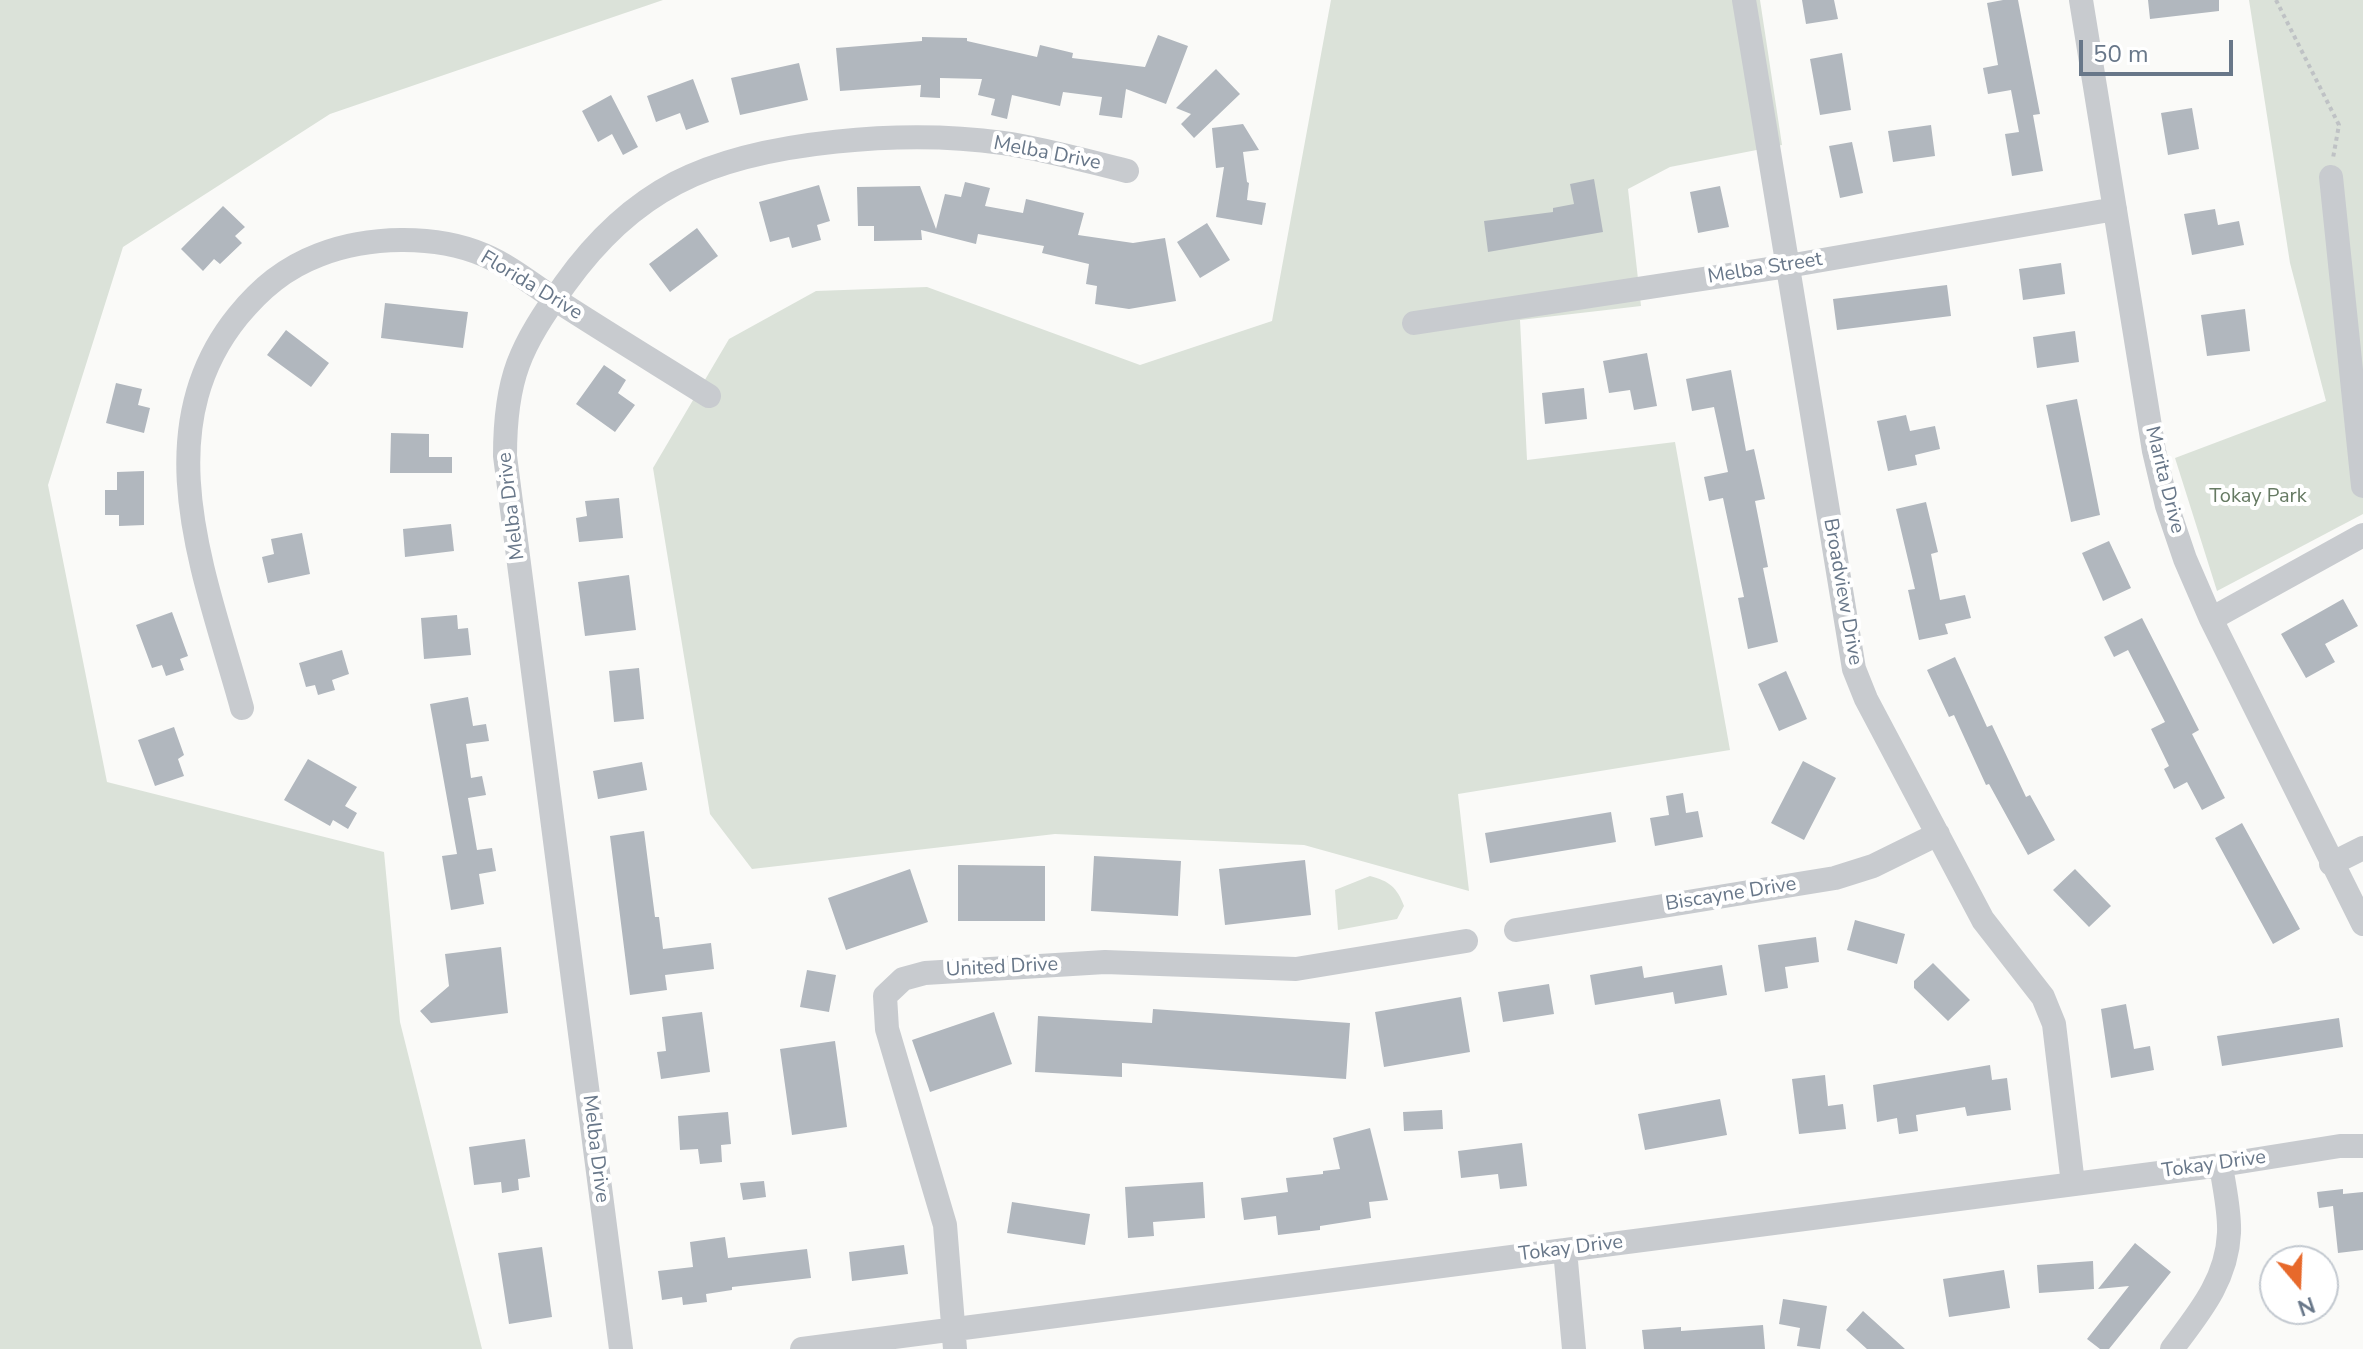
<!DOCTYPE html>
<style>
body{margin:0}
#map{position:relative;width:2363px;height:1349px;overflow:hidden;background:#fafaf8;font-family:"Nunito Sans",sans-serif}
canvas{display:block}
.north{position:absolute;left:2259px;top:1245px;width:80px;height:80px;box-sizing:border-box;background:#fff;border:2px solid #c3c9d0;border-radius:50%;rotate:161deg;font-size:22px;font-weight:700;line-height:32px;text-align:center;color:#687789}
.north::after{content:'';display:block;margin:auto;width:28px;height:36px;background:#e7692b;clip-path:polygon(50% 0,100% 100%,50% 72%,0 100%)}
.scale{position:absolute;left:2079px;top:40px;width:154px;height:36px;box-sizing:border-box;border:4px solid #687789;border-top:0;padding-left:10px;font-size:24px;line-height:28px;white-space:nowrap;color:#687789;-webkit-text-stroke:6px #fff;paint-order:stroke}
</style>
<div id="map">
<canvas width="2363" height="1349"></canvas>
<div class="north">N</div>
<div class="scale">50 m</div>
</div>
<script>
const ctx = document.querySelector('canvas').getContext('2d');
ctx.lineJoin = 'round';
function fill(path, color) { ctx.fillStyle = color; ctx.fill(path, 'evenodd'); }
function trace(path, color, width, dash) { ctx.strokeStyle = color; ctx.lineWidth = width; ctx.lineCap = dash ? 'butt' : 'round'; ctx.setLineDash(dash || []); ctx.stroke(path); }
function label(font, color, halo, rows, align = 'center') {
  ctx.font = font + ' "Nunito Sans",sans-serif'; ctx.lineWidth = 8; ctx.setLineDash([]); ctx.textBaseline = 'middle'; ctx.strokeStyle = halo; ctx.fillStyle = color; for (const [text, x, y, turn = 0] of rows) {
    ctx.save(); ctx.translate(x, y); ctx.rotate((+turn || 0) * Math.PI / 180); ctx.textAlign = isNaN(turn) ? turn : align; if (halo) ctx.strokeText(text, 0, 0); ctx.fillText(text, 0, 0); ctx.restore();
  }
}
fill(new Path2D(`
 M0 0H663L330 114 123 247 48 485 107 782 384 852 400 1022 482 1349H0Z
 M1331 0H1760L1782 145 1670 167 1628 189 1641 306 1520 320 1527 460 1675 442 1730 750 1458 794 1469 891 1304 845 1055 834 752 869 710 814 653 468 729 339 816 291 927 287 1140 365 1272 321Z
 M2249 0H2363V514L2217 591 2175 458 2326 401 2290 263Z
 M1370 876C1389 881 1397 887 1404 906L1397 919 1338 930 1335 890Z`), '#dbe2d9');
fill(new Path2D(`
 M1802 0H1834L1838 19 1806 24Z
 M2003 0H2018L2040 114 2033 115 2043 171 2012 176 2005 134 2019 132 2011 90 1988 94 1983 68 1998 65 1987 3Z
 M2148 0H2219V11L2150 19Z
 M1158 35 1188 46 1166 104 1126 89 1122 118 1099 115 1102 97 1063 92 1060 106 1012 95 1007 119 991 115 995 99 978 95 982 79 940 78V98L920 97 921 85 840 91 836 48 922 41V37L967 38V41L1037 57 1040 45 1073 53 1072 58 1145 67Z
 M1842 53 1851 110 1820 115 1810 59Z
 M799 63 808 100 740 115 731 78Z
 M1216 69 1240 94 1194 138 1181 124 1191 114 1176 108Z
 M693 79 709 122 686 130 680 113 656 122 647 96Z
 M611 95 638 147 623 155 612 134 598 142 582 111Z
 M2192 108 2199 149 2168 155 2161 113Z
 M1243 124 1259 150 1243 152 1247 182 1249 183 1247 200 1266 203 1262 225 1216 217 1224 167 1216 168 1212 128Z
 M1931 125 1935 156 1893 162 1888 131Z
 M1852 142 1863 193 1840 198 1829 146Z
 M1594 179 1603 232 1488 252 1484 221 1553 212V208L1574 204 1570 184Z
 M965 182 990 188 985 206 1023 213 1026 199 1084 213 1078 235 1133 243 1165 238 1176 301 1129 309 1095 304 1097 286 1086 284 1089 264 1042 253 1044 246 978 234 976 244 921 230 922 240 874 241V226H858L857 187 920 186 936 229 945 194 961 197Z
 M819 185 830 221 817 225 821 240 792 248 789 237 770 242 759 202Z
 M1720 186 1729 227 1698 233 1690 192Z
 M223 206 245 227 235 236 242 243 220 264 214 259 203 271 181 249Z
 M2215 209 2218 225 2239 221 2244 245 2192 255 2184 214Z
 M1207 223 1230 260 1200 278 1177 242Z
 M697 228 718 256 670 292 649 264Z
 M2061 263 2065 294 2023 300 2019 269Z
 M1947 285 1951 316 1837 330 1833 299Z
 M385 303 468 312 463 348 381 338Z
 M2245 309 2250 351 2207 356 2201 315Z
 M286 330 329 363 311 387 267 355Z
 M2075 331 2079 362 2037 368 2033 337Z
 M1647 353 1657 406 1634 410 1630 390 1609 393 1603 361Z
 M604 365 626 380 618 393 635 405 615 432 576 404Z
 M1731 370 1746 451 1754 449 1765 499 1755 501 1768 567 1763 568 1778 642 1748 649 1738 598 1744 597 1723 498 1709 501 1704 477 1728 472 1714 407 1692 411 1686 379Z
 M116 383 142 389 138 405 150 408 144 433 106 423Z
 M1584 388 1587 419 1545 424 1542 393Z
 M2077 399 2100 515 2071 522 2046 405Z
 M1906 415 1910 431 1935 426 1940 449 1915 455 1917 465 1888 471 1877 421Z
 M391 433 429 434V457H452V473H390Z
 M144 471V525L119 526V515H105V490H117V472Z
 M619 498 623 538 579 542 576 518 587 516 585 501Z
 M1926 502 1938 552 1931 554 1940 600 1965 595 1971 618 1945 624 1948 634 1919 640 1908 590 1915 589 1896 509Z
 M451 524 454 551 405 557 403 529Z
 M302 533 310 574 268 583 262 557 274 554 271 539Z
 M2109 541 2131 588 2103 601 2082 553Z
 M629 575 636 630 585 636 578 582Z
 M2343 599 2358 626 2325 644 2335 662 2306 678 2281 634Z
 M172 612 188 656 180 659 184 670 166 676 162 665 152 668 136 625Z
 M457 615 458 629 468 628 471 655 424 659 421 618Z
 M2142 618 2199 730 2192 734 2225 798 2202 810 2187 782 2174 789 2164 769 2169 766 2151 729 2165 722 2128 650 2114 657 2104 637Z
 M342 650 349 674 332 680 335 690 318 695 315 685 306 687 299 663Z
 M1955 657 1987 727 1992 725 2026 797 2030 795 2055 840 2028 855 1989 784 1986 785 1954 715 1949 717 1927 670Z
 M639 668 644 719 614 722 609 671Z
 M1786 671 1807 719 1779 731 1758 684Z
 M468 697 473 726 486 724 489 741 466 744 471 778 482 776 486 795 468 798 477 850 492 848 496 871 479 874 484 904 451 910 442 856 457 854 430 704Z
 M174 727 184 755 178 759 184 776 155 786 138 740Z
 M308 759 357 787 345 806 357 813 348 829 333 820 330 826 284 800Z
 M1803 761 1836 778 1804 840 1771 823Z
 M642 762 647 790 598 799 593 771Z
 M1683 793 1686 813 1698 811 1703 837 1655 846 1650 818 1669 815 1666 796Z
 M1611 812 1616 842 1490 863 1485 833Z
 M2242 823 2300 929 2273 944 2215 838Z
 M644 831 655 917H659L663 949 711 943 714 969 665 975 667 990 630 995 610 836Z
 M1094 856 1181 861 1178 916 1091 911Z
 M1305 860 1311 915 1225 925 1219 869Z
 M958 865 1045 866V921H958Z
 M910 869 928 922 846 950 828 898Z
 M2075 869 2111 906 2089 927 2053 890Z
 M1855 920 1905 934 1897 964 1847 950Z
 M1816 937 1819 962 1785 967 1788 988 1765 992 1758 945Z
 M501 947 508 1013 431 1023 420 1011 449 986 445 954Z
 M1933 963 1970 1000 1948 1021 1914 988V981Z
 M1722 965 1727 995 1675 1004 1673 992 1595 1005 1590 975 1642 966 1644 978Z
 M807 970 836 975 829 1012 800 1007Z
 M1549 984 1554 1014 1503 1022 1498 992Z
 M1461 997 1470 1052 1384 1067 1375 1012Z
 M2126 1004 2134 1049 2150 1046 2154 1070 2111 1078 2101 1009Z
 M1153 1009 1350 1023 1346 1079 1122 1063V1077L1035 1072 1038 1016 1152 1023Z
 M702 1012 710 1072 661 1079 657 1052 666 1051 662 1017Z
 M994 1012 1012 1064 930 1092 912 1040Z
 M2339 1018 2343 1047 2222 1066 2217 1036Z
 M835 1041 847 1127 792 1135 780 1049Z
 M1990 1065 1992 1080 2007 1078 2011 1110 1967 1116 1965 1107 1916 1115 1918 1131 1899 1134 1897 1118 1877 1122 1873 1085Z
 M1825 1075 1828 1106 1843 1104 1846 1129 1799 1134 1792 1079Z
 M1720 1099 1727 1135 1645 1150 1638 1114Z
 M1442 1110 1443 1129 1404 1131 1403 1112Z
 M728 1112 731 1144 721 1145 722 1162 700 1164 698 1149 680 1150 678 1116Z
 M1370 1128 1388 1200 1369 1202 1371 1218 1320 1226V1230L1278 1235 1276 1216 1244 1220 1241 1198 1288 1192 1286 1178 1323 1174V1171L1340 1169 1333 1138Z
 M525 1139 530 1177 518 1179 519 1190 502 1193 501 1182 474 1185 469 1147Z
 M1522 1143 1527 1186 1500 1189 1498 1174 1461 1178 1458 1151Z
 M764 1181 766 1197 743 1200 740 1183Z
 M1203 1182 1205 1218 1153 1222 1154 1236 1128 1238 1125 1187Z
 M2343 1189V1194L2363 1192V1250L2338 1253 2333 1206 2319 1208 2317 1192Z
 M1012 1202 1090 1214 1085 1245 1007 1233Z
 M725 1237 728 1258 807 1249 811 1278 732 1287V1290L706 1294 707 1302 683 1305 682 1297 662 1300 658 1271 693 1267 690 1242Z
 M2135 1243 2171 1272 2109 1349H2100L2087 1339 2129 1286 2098 1289Z
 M904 1245 908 1274 852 1281 849 1252Z
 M542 1247 552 1317 509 1324 498 1253Z
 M2093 1261 2094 1289 2039 1293 2037 1265Z
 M2004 1270 2010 1308 1949 1317 1943 1279Z
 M1783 1299 1827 1306 1820 1349 1797 1346 1800 1328 1779 1324Z
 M1863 1311 1905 1349H1867L1846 1330Z
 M1763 1325 1765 1349H1644L1642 1330 1681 1327V1331Z`), '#b1b7be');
trace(new Path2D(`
 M2276 0 2339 125 2333 158`), '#bfc2c5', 4, [4, 4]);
trace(new Path2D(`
 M1744 0 1854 669 1866 699 1983 920 2043 997 2054 1024 2073 1184
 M2081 0 2154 451 2167 506 2185 559 2211 619 2363 924
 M2331 177 2363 486
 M1414 323 1788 266 2115 209
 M2211 619 2363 535
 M242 708C207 580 143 433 238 316 261 288 285 268 319 255 367 236 435 234 484 255 510 266 533 285 556 300 607 333 658 364 709 396
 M2331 864 2363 848
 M1516 930 1835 878 1873 866 1938 834
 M1565 1250 1574 1349
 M621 1349 505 456C505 377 520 347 565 284 595 242 630 207 676 183 761 139 909 130 1003 143 1045 149 1086 161 1127 171
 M802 1349 2221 1165 2340 1146H2363
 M955 1349 945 1225 887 1029 885 996 903 979 925 973 1105 962 1296 969 1466 941
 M2172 1349C2199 1313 2227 1280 2229 1233 2230 1211 2224 1187 2221 1165`), '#c8cbcf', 24);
label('20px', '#687789', '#fff', [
 ["Melba Drive",1047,154,11],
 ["Melba Street",1765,269,-9],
 ["Florida Drive",531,286,31],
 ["Marita Drive",2164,480,76],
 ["Melba Drive",512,506,-97],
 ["Broadview Drive",1842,592,80],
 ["Biscayne Drive",1731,895,-9],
 ["United Drive",1002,968,-3],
 ["Melba Drive",595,1149,83],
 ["Tokay Drive",2214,1165,-8],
 ["Tokay Drive",1571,1249,-7]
]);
label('20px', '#667a63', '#fff', [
 ["Tokay Park",2258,497]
]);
</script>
